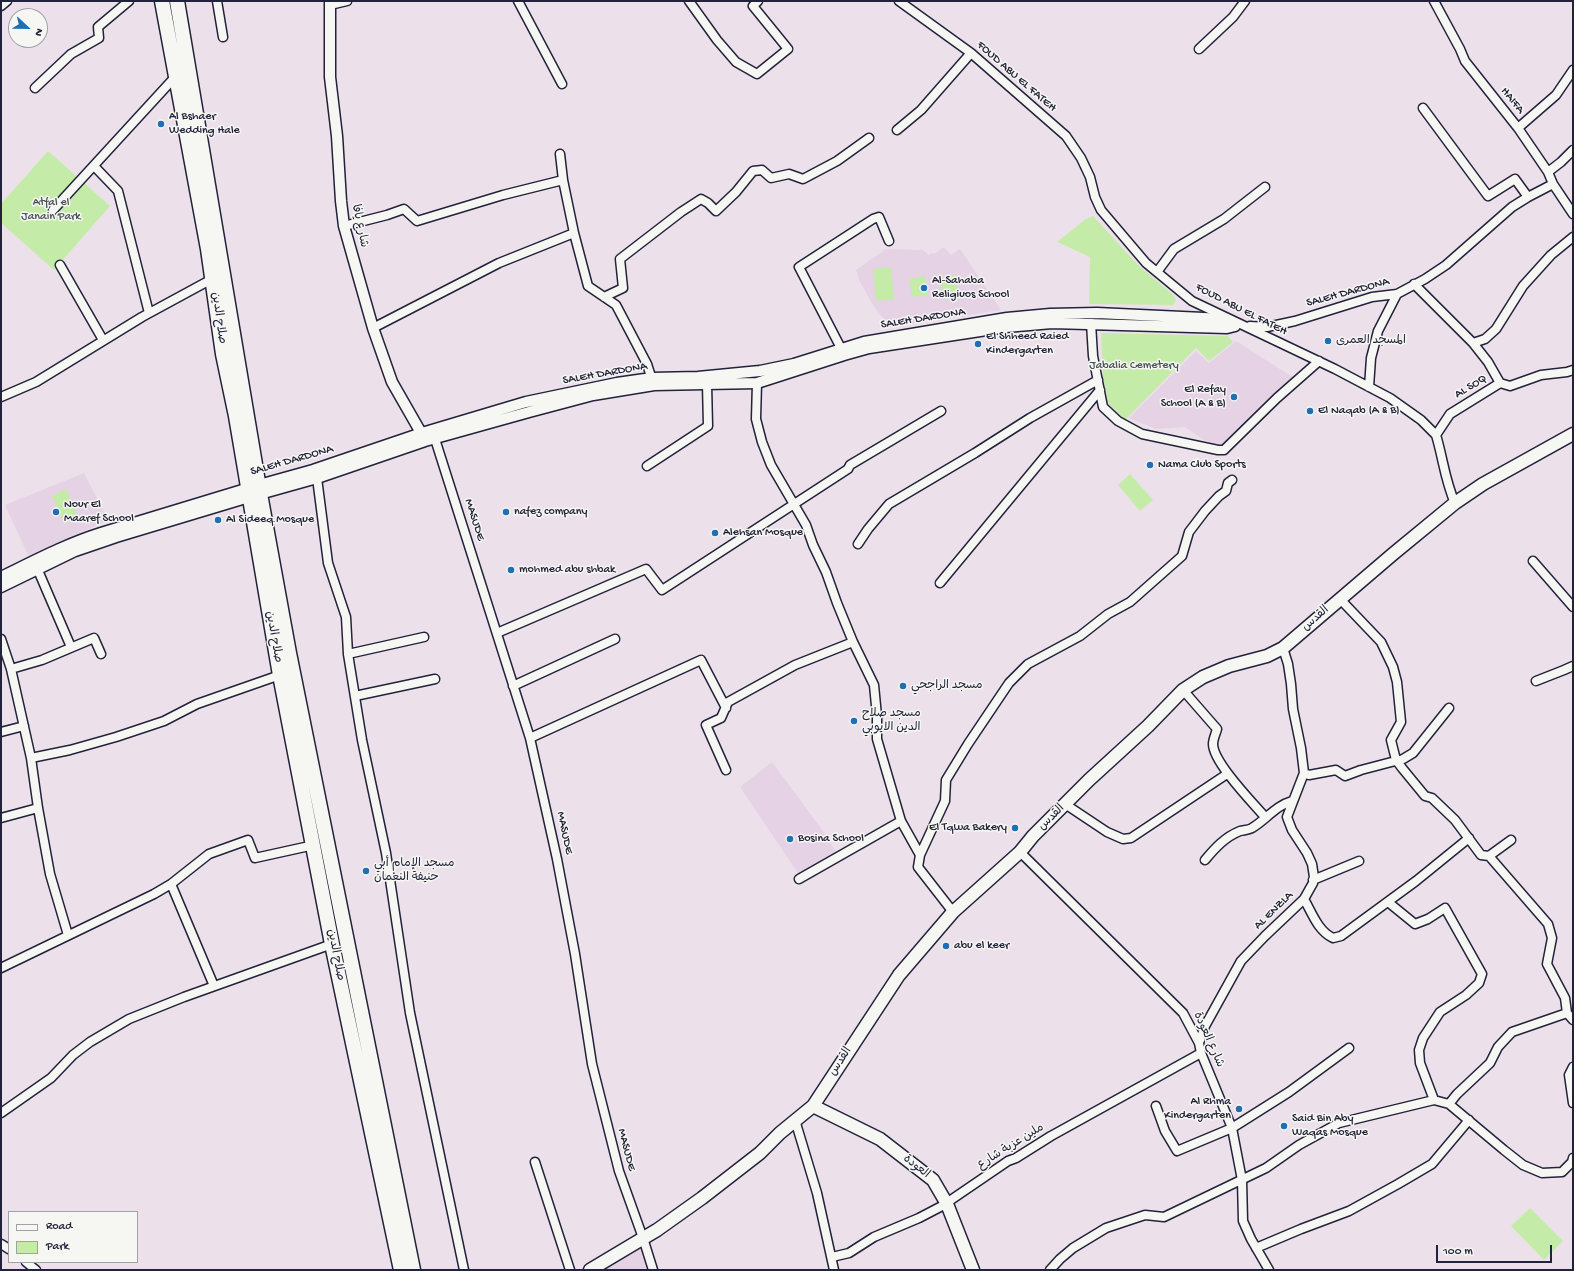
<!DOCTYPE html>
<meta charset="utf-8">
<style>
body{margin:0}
#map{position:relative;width:1574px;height:1271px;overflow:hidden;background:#ece1ea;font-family:"Gochi Hand",sans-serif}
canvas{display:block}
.frame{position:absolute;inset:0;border:2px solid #22223b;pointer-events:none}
.legend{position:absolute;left:8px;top:1211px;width:130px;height:52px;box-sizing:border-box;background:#f6f6f2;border:1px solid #a1a1a9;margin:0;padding:5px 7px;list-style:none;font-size:12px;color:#22223b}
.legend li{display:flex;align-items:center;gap:8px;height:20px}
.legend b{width:20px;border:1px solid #a1a1a9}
.north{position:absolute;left:8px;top:8px;width:40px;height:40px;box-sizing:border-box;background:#f6f6f2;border:1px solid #a1a1a9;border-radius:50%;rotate:112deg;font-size:11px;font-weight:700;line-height:16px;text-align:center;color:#22223b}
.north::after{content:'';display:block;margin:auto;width:14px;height:18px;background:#1f6fb2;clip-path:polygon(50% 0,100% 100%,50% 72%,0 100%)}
.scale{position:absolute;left:1436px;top:1245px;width:116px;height:18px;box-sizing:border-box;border:2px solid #22223b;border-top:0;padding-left:5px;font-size:12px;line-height:14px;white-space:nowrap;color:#22223b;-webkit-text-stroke:3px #f6f6f2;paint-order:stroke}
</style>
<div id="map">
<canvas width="1574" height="1271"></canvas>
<div class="frame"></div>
<ul class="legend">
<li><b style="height:5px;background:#f6f6f2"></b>Road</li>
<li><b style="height:11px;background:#c4eca8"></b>Park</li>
</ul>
<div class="north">N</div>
<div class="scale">100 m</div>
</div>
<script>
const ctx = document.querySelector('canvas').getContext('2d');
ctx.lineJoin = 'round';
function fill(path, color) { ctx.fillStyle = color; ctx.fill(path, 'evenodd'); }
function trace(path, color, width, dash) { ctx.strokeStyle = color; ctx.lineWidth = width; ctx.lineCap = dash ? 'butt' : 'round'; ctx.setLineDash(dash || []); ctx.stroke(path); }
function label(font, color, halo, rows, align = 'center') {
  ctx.font = font + ' "Gochi Hand","Playpen Sans Arabic",sans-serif'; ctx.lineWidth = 3; ctx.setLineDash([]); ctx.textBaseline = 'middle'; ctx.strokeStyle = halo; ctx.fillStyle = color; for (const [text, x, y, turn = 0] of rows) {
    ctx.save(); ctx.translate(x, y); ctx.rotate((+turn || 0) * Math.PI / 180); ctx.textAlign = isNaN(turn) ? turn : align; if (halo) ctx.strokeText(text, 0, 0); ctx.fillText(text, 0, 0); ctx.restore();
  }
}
fill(new Path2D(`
 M944 247 951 255 960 249 1001 310 890 327 873 305 859 280 856 270 886 249 923 250 929 255 931 253 934 254Z
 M1236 341 1294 378 1224 447 1204 440 1185 427 1156 429 1129 418 1196 351 1209 363Z
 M84 473 108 520 29 557 5 505Z
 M772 762 823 831 838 855 800 876 740 787Z
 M640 1242 651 1270H594Z`), '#e5d2e5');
fill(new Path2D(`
 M48 151 110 206 54 270 1 223V204Z
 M1093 216 1139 266 1172 294 1176 300 1173 305 1089 304 1090 257 1057 242 1086 219Z
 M891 267 894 299 876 301 873 269Z
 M955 275 958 297 943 299 940 278Z
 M925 276 928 295 912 297 909 279Z
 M1101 333 1228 336 1233 342 1209 361 1196 348 1125 420 1108 403 1103 377Z
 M1130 474 1153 500 1140 511 1118 485Z
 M66 489 78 517 65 523 52 496Z
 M1530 1208 1563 1241 1544 1260 1511 1226Z`), '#c4eca8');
const minor = new Path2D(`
 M217 1 223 37
 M518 1 562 84
 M689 1 717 40 736 62 757 74 788 49 753 6 758 1
 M899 1 971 53 1066 136 1081 158 1090 177 1095 197 1101 210 1146 263 1192 301 1335 369 1390 398 1421 420 1436 435 1450 414 1500 383 1510 386 1541 375 1567 372 1573 370
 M1434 1 1460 49 1465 61 1518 128 1548 172 1553 184 1573 214
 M330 5 347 1
 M1 6 7 1
 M1199 49 1233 17 1245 1
 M35 88 71 54 99 38 98 27 129 1
 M1423 108 1488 196 1515 179 1528 197
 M1518 128 1556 95 1573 70
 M897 130 921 110 971 53
 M560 154 563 180
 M94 166 118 191 149 313
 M1548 172 1561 162 1573 150
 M53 210 176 76
 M344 226 387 215 404 209 417 221 503 195 563 180 574 233 588 286 616 305 647 364 653 383
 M60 265 103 340
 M1157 272 1174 249 1224 219 1265 187
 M1414 284 1473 343
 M604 297 623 288 620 259 681 212 701 199 708 203 716 211 736 192 753 171 762 170 771 178 789 174 803 179 837 161 869 138
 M1091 323 1093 356 1103 407 1118 421 1142 434 1218 450H1224L1226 448 1277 398 1319 361
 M1250 326 1267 327 1295 321 1372 297 1397 294 1425 279 1446 265 1512 207 1528 197 1553 184
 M373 328 499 263 574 233
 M844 354 799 267 873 219 879 217 889 241
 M757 383 756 419 762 442 771 465 806 525 813 545 826 572 837 603 853 642 874 685 877 716V739L901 821 920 855 918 867 953 912
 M1500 383 1488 362 1473 343 1485 339 1496 329 1523 286 1551 255 1573 237
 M1369 387 1371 358 1378 331 1397 294
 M1 397 36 382 142 317 212 279
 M1436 435C1443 458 1445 481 1455 503
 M435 439 530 738 557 859 575 954 592 1064 619 1171 643 1238 653 1270
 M647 466 708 426 707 384
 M317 478 328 563 346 617 348 654 362 740 386 853 410 1013 464 1270
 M858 544 868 529 889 504 975 453 1030 418 1098 380
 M1533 561 1573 607
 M37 568 71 647
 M940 583 1100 390
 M1340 599 1381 642 1393 667 1397 682 1401 722 1391 740 1396 760 1402 768 1425 796 1432 798 1455 820 1481 855 1489 856 1511 840
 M497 633 646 569 662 590 848 469 850 465 941 411
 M1 639 11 669 31 758 38 808 50 874 68 935
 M348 654 424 637
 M11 669 42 660 94 638 101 654
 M1536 681 1564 670 1573 666
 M513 686 615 639
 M1183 690 1217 729C1216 733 1213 739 1213 744 1213 762 1252 802 1265 817
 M355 696 435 679
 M1 732 24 726
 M530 738 701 660 726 708
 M31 758 70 750 116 737 164 721 197 704 280 675
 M726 770 706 725 721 718 728 702 795 665 853 642
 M1304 773 1309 775 1336 770 1345 776 1361 770 1403 759 1413 753 1449 708
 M1065 804 1107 832 1123 839 1131 838 1227 774
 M1 818 38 808
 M1020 852 1183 1013 1199 1043 1201 1053 1232 1128 1242 1180 1243 1221 1251 1239 1269 1270
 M920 855 945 801 946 780 968 744 1009 683 1028 664 1080 636 1108 614 1130 602 1182 556 1189 532 1205 511 1219 496 1226 491 1228 483 1232 480
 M1489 856 1548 924 1552 938 1547 964 1565 998 1567 1013 1573 1020
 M1205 860C1215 848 1225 837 1240 831 1244 830 1249 830 1252 828 1267 819 1275 806 1292 801
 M799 879 901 821
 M1313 880 1359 861
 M171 884 214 986
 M1304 899C1312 913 1318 931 1333 938L1341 936 1416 881 1469 838
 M1388 902 1415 924 1428 919 1445 908 1482 974 1479 983 1466 995 1440 1012 1423 1038 1419 1050 1420 1063 1434 1100
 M1 968 154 894 171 884 209 854 248 840 255 858 314 845
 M1199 1043 1205 1026 1241 961 1265 936 1304 899 1313 883 1314 877 1312 864 1307 853 1292 830 1287 817 1304 773 1301 748 1293 709 1291 684 1288 664 1283 648
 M1573 1067 1569 1075 1573 1103
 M1449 1104 1457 1094 1490 1063 1498 1047 1512 1032 1567 1013
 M1156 1106 1165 1131 1177 1151 1232 1128 1289 1092 1349 1048
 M1 1113 51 1078 73 1055 90 1042 129 1019 184 997 332 944
 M795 1120 817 1193 834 1270
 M535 1162 570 1270
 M1 1244 9 1249
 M1256 1248 1301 1229 1349 1211 1398 1184 1432 1164 1469 1120
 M832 1257 849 1253 874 1237 919 1218 942 1206 1008 1161 1016 1158 1051 1136 1201 1053
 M26 1262 36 1270
 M1050 1270 1060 1259 1073 1248 1106 1228 1145 1215 1164 1217 1266 1168 1299 1145 1339 1123 1434 1100 1449 1104 1504 1150 1523 1165 1542 1173 1562 1172 1572 1162 1573 1158`);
const tertiary = new Path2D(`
 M330 1V77L337 136 341 201 344 226 373 328 392 382 424 438
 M1 577C34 561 66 544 101 533L259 485 313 470 422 433 526 402 617 383 652 378 698 377 760 371 794 364 864 342 1007 318 1050 314 1097 313 1225 319 1235 326
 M1 587 75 551 116 537 249 497 317 478 425 441 529 412 593 395 654 385 757 383 844 355 869 348 1006 327 1052 323 1227 328 1235 326`);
const secondary = new Path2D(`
 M813 1106 880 1139 933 1180 947 1204 973 1270
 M590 1270 657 1230 702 1198 760 1153 780 1133 813 1106 899 975 953 912 1020 852 1033 836 1089 780 1148 726 1183 690 1203 677 1229 666 1267 656 1283 648 1393 554 1455 503 1483 484 1573 434`);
const trunk = new Path2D(`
 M162 1 208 249 223 354 236 416 280 675 332 944 401 1270
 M177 1 260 494 289 653 413 1270`);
trace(minor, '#22223b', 11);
trace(tertiary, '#22223b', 13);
trace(secondary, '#22223b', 15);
trace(trunk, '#22223b', 17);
trace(minor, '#f6f6f2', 8);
trace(tertiary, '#f6f6f2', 10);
trace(secondary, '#f6f6f2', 12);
trace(trunk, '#f6f6f2', 14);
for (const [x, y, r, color] of [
 [161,124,4,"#1f6fb2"],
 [924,288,4,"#1f6fb2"],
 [1328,341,4,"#1f6fb2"],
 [978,344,4,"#1f6fb2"],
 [1234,397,4,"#1f6fb2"],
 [1310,411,4,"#1f6fb2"],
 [1150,465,4,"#1f6fb2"],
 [56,512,4,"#1f6fb2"],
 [506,512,4,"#1f6fb2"],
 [218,520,4,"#1f6fb2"],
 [715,533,4,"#1f6fb2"],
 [511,570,4,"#1f6fb2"],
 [903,686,4,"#1f6fb2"],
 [854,721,4,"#1f6fb2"],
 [1015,828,4,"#1f6fb2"],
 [790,839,4,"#1f6fb2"],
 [366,871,4,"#1f6fb2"],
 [946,946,4,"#1f6fb2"],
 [1239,1109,4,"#1f6fb2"],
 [1284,1126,4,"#1f6fb2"]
]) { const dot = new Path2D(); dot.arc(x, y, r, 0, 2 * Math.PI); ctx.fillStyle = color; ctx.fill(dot); trace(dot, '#f6f6f2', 1.5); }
label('12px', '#22223b', '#f6f6f2', [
 ["FOUD ABU EL FATEH",1016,77,41],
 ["HAIFA",1512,101,51],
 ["شارع يافا",359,226,78],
 ["SALEH DARDONA",1348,293,-15],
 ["FOUD ABU EL FATEH",1241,310,27],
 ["صلاح الدين",218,318,82],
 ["SALEH DARDONA",923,319,-9],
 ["SALEH DARDONA",605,374,-10],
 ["AL SOQ",1471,387,-31],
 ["SALEH DARDONA",292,461,-16],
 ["MASUDE",474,520,72],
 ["القدس",1316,619,-41],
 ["صلاح الدين",273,637,80],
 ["القدس",1052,818,-45],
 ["MASUDE",564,833,78],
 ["AL ENZLA",1274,911,-44],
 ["صلاح الدين",335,955,79],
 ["شارع العودة",1208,1040,66],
 ["القدس",841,1062,-57],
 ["ملين عزبة شارع",1011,1147,-32],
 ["MASUDE",626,1150,75],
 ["العودة",916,1167,38]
]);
label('12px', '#22223b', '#f6f6f2', [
 ["Al Bshaer",169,117],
 ["Wedding Hale",169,131],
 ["Al-Sahaba",932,281],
 ["Religiuos School",932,295],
 ["El Shheed Raied",986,337],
 ["Kindergarten",986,351],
 ["المسجد العمرى",1336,341],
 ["El Refay",1226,390,"right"],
 ["School (A & B)",1226,404,"right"],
 ["El Naqab (A & B)",1318,411],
 ["Nama Club Sports",1158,465],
 ["Nour El",64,505],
 ["Maaref School",64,519],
 ["nafez company",514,512],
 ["Al Sideeq Mosque",226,520],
 ["Alehsan Mosque",723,533],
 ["mohmed abu shbak",519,570],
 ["مسجد الراجحي",911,686],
 ["مسجد صلاح",862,714],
 ["الدين الايوبي",862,728],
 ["El Tqwa Bakery",1007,828,"right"],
 ["Bosina School",798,839],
 ["مسجد الإمام أبي",374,864],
 ["حنيفة النعمان",374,878],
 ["abu el keer",954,946],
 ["Al Rhma",1231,1102,"right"],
 ["Kindergarten",1231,1116,"right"],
 ["Said Bin Aby",1292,1119],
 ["Waqas Mosque",1292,1133]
], 'left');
label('12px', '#4a5456', '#f6f6f2', [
 ["Atfal el",51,203],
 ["Janain Park",51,217],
 ["Jabalia Cemetery",1134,366]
]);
</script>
